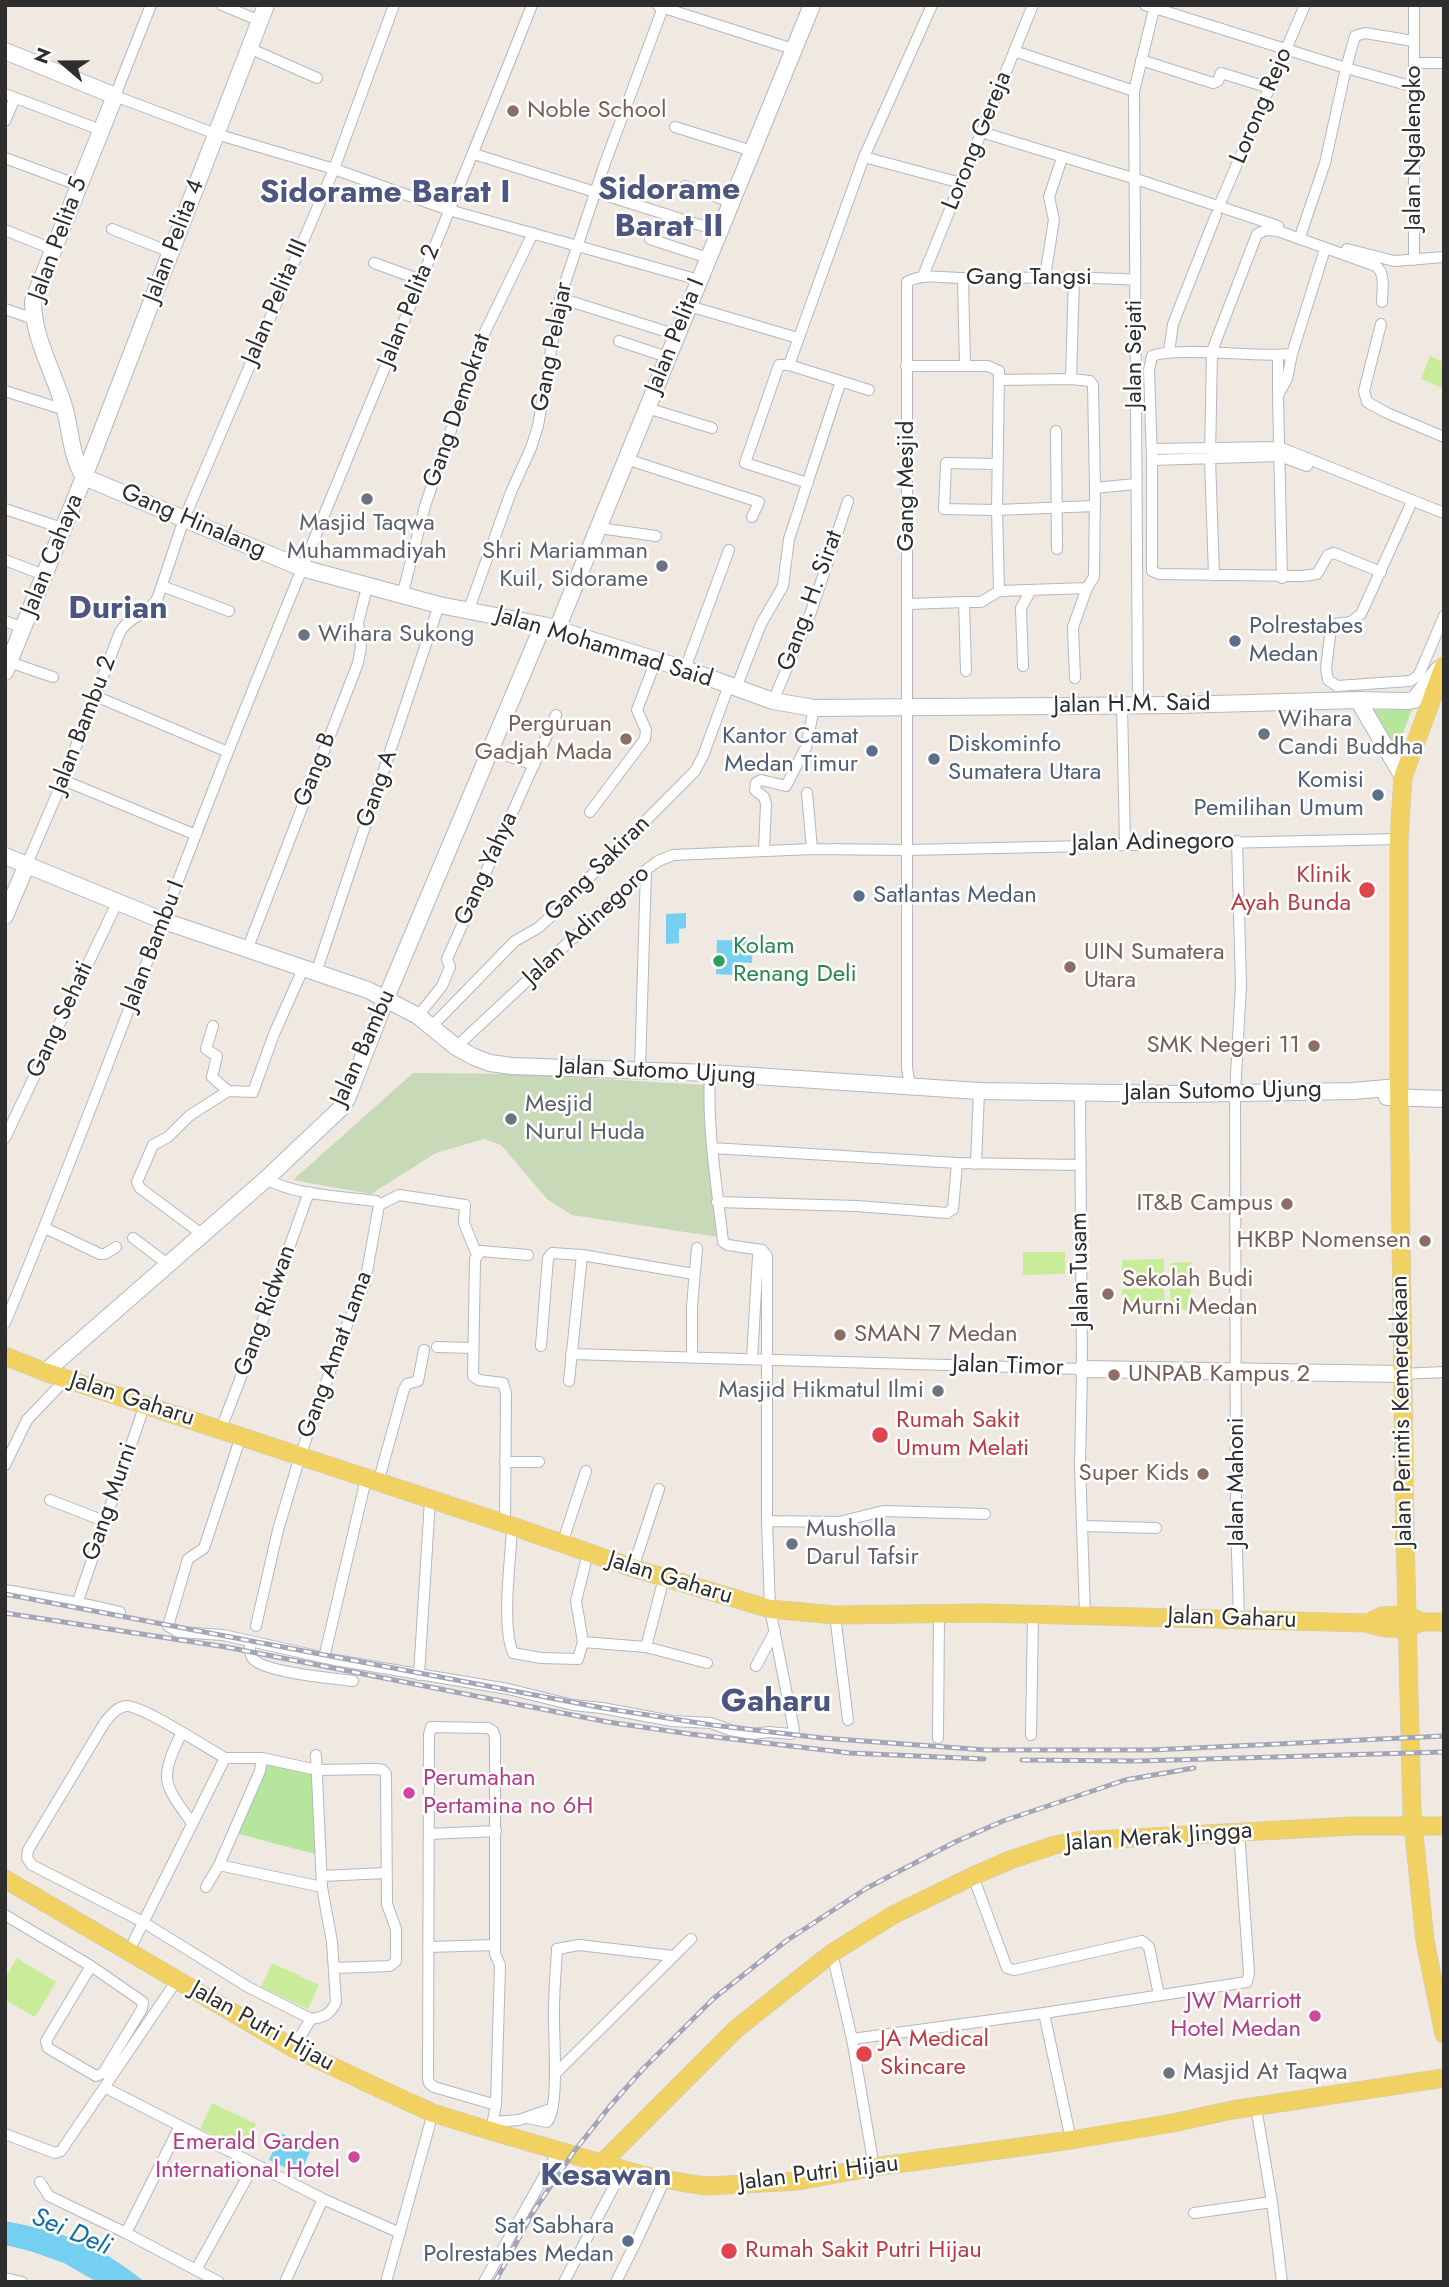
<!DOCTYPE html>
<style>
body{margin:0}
#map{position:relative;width:1449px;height:2287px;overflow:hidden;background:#efe9e1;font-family:Jost,sans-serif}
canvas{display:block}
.frame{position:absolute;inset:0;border:7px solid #2e2e2e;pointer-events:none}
.north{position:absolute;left:28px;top:28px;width:70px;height:70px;-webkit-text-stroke:5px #fff;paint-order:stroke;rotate:290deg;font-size:19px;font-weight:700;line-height:28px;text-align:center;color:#2e2e2e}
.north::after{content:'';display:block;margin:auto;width:24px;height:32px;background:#2e2e2e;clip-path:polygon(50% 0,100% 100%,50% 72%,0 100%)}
</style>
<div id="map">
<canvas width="1449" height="2287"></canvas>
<div class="frame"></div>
<div class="north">N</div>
</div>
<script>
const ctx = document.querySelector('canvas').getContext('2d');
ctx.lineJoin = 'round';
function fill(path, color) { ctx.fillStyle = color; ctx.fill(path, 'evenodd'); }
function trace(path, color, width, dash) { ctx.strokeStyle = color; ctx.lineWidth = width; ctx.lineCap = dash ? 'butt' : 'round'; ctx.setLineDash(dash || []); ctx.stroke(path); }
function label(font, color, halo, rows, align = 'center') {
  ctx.font = font + ' Jost,sans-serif'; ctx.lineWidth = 5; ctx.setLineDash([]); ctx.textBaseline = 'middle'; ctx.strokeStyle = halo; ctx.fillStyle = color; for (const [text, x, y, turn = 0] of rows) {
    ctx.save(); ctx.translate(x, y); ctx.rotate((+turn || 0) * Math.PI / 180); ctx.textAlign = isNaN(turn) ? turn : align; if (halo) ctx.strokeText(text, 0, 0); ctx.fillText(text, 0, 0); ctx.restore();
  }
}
fill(new Path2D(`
 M1412 709 1397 749 1373 710Z
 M268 1764 313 1773 315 1854 235 1833Z`), '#b6e59e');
fill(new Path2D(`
 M413 1073 515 1074 706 1085 718 1237 572 1215 548 1200 501 1145 484 1139 436 1153 371 1194 293 1180Z`), '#c8d9b8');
fill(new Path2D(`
 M1430 356 1444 362V389L1421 379Z
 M1023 1252H1065V1274L1023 1275Z
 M1164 1259V1281H1122V1260Z
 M1191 1262V1310H1170V1263Z
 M1164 1288 1165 1309 1122 1310V1289Z
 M17 1958 56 1982 35 2017 5 2000V1978Z
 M272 1963 319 1985 308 2009 261 1987Z
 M212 2103 256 2124 244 2149 200 2129Z`), '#c9ec9a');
fill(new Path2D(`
 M686 913V928L679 929V943L666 944V914Z
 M717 940 753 941 752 963 734 962V975L716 974Z
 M281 2133 312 2147 300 2174 269 2160Z
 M5 2221C66 2233 96 2243 145 2282H97L64 2263 30 2251 5 2245Z`), '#75cff0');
const street = new Path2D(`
 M151 5 115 96 216 134 334 169 449 210 699 280
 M222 5 260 21
 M1145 5 1346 68 1414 87
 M1414 5V260
 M658 6 796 50
 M249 48 317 78
 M1014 51 1134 91
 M1141 60 1213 83 1218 81 1221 73 1270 88
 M1414 63H1444
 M5 94 101 130
 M5 121 15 98
 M675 127 752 151
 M981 132 1136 179 1278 226
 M474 154 719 231
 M864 157 961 183
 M5 158 78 185
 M685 186 731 202
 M1219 206 1305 5
 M112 229 170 252
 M5 230 52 249
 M1301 234 1325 163 1346 68 1355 36 1365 33 1413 41
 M650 239 708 258
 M1347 249 1394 261 1444 257
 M374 263 421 280
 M923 276 1033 5
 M1045 276 1054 220 1049 197 1062 158
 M963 278 965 366
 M560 298 677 335
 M689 306 798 338
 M5 309 34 319
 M1381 324 1364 391 1367 402 1387 413 1444 437
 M619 341 667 357
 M1169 352 1173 324 1216 215
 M1292 354C1257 357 1221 351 1185 352 1174 352 1162 352 1152 356L1149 370 1152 460V571L1159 574 1303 576 1317 574 1328 555 1334 553 1381 572
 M789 365 864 157 932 5
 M906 366H988L999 371 997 510 999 591 1087 588 1094 577 1095 488 1093 385 1090 381 1071 379 999 380
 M1071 379 1074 276
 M5 391 65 410
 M1278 392V355
 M647 408 712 428
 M1056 431 1057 549
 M1152 449 1279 447 1444 513
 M626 459 759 502 752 517
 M1152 460 1280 456 1307 466
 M998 464 946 463 944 509 997 510 1095 506
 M808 483 745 463 779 365H789L869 390
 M1095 488 1135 484
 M1410 506 1361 614 1351 622 1334 624 1331 628 1326 668 1328 680 1337 686 1410 681 1418 676 1421 670 1444 616
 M5 509 62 528
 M599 528 656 536
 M5 560 44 575
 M1214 575 1210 459 1212 351 1257 234 1266 230 1278 231 1376 266C1386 274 1382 290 1382 302
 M1282 578 1278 395 1287 379 1292 354 1325 249
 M162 586 229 611
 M402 596 425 506 484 334 533 233
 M964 602H981L999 591
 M908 604 964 602 966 671
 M469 609 511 492 531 448 538 426 560 298 605 163 664 5
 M5 621 23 628
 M9 662 53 677
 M1023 666 1021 608 1031 590
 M685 669 729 550
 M1075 678 1073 627 1087 588
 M736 688 761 624 783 586 789 539 841 381
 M95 696 228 752
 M773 701 811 612 848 501
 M1122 705 1125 844
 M1138 705 1134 91 1155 5
 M491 750 534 765
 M63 780 196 835
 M807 793 812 849
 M590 812 645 739 646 730 637 710 656 660
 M1237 841 1241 985 1235 1093 1236 1519 1239 1618
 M764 851 766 804 764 797 755 790 756 783 761 780 786 786 806 747 814 708
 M27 864 63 780 120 632C129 616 150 614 158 597L184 519 334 169 394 5
 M247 950 358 663 361 647 358 623 367 587
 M316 973 439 605
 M418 1016 442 986 450 967 447 959 556 715
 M213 1026 206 1049 217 1056 212 1077 228 1091
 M431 1027 515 941 538 928 548 919 695 771 703 756 729 685
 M456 1047 646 870 658 861 673 855 812 849 908 850 1399 839
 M640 1070 646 870
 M910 1085 907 1068V282C924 272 946 279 966 278 1023 278 1078 276 1135 280
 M1080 1093 1082 1369 1080 1465 1085 1615
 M5 1138 117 903
 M712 1148 957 1163 1080 1165
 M976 1164 979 1091
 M266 1179C297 1196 341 1196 376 1201L379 1205
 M717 1202 857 1206 947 1213 953 1209 957 1163
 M379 1205 399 1195 465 1205 464 1223 477 1255
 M45 1228 100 1254H105L116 1247
 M203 1235 140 1188 137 1182 153 1145 168 1137 189 1116 228 1091 253 1092 274 1034 303 969
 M133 1238 169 1265
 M5 1323C84 1134 153 942 228 752 327 502 434 255 532 5
 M541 1346 548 1258 552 1253 582 1255 694 1274
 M437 1347 473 1348
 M571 1354 1082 1369
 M692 1356V1306L697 1248
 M752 1359 758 1256
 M1402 1374 1444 1372
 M569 1381 582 1255
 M221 1429 266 1312 309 1192
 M241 1436 204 1548 188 1559 168 1626 178 1632 223 1635 335 1660 508 1689 573 1705 602 1708 672 1721 711 1723 730 1730 753 1734 769 1732 791 1734 794 1730 770 1609 767 1521V1256L762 1250 728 1245 723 1242C717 1186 707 1130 710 1073
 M505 1462H539
 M5 1465 27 1420 66 1379
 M378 1483 404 1389 407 1384 418 1381 424 1350
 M50 1500 104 1521
 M767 1521 839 1522 883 1511 985 1514
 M505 1524 506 1393 503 1383 479 1380 473 1376 475 1259 481 1251 528 1255
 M512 1526C511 1559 501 1624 513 1653L541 1658 578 1659 583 1642 576 1601 588 1553
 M1082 1526 1156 1528
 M562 1544 586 1471
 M633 1568 659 1489
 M5 1590C44 1597 82 1602 120 1612
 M78 1601 145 1404
 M835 1615 848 1720
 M256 1626 278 1530 300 1456 344 1332 365 1283 379 1205
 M583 1642 646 1647 707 1663
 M250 1643C250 1648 249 1654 253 1659 267 1673 332 1678 353 1681
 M646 1647 664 1578
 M324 1658 366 1479
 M756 1666 775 1631
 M419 1675 430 1500
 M181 1734C159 1780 163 1783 192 1823
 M1031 1735 1033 1615
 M938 1738 939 1613
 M225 1758C207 1748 142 1705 126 1706 117 1707 111 1715 105 1722L28 1850 27 1858 32 1865 143 1922 248 1987 311 2019
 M262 1758 317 1770 377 1769 383 1770 386 1774 387 1904 396 1929V1961L390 1966 334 1968
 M429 1834 496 1831
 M219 1865 322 1887
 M322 1876 386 1873
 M973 1876 1007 1968 1014 1970 1142 1941 1149 1947 1159 1995
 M206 1887 219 1865 260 1771 262 1758H225
 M5 1915 91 1966 143 2002 142 2009 103 2073 96 2076 48 2048 46 2041 91 1966
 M428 1947 495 1945
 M129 1951 225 1758
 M832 1953 852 2039 874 2167
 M1044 2013 1071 2140
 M852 2039 1044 2013 1247 1982 1249 1973 1239 1831
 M293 2048 311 2019C324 2017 330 2015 336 2002L332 1942 322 1887 316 1755
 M556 2073 691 1939
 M106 2088 323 2199 400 2233
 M1256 2107 1272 2202 1282 2282
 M528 2118 547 2122C560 2109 553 2030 554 2009 554 1989 556 1969 557 1949L579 1945 673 1956
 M494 2122 519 2120 551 2109
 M491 2131 496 2105 500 1965 495 1954V1737L493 1731 488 1728 431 1727 429 1735 428 2078 429 2083 434 2087 496 2105
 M5 2134 55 2153 61 2151 177 1980
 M40 2182 49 2196 126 2233 219 2282
 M1194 2213 1272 2202
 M126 2233 180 2126
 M196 2270 254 2165
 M5 2278 22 2282
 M285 2282 323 2199
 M386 2282 433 2113
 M484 2282 559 2150
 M564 2282 623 2169
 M616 2282 637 2240 665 2179`);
const secondary = new Path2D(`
 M5 51 115 96 33 301C33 339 55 374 65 410 71 433 71 456 84 477
 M84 477 302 568 439 605 543 625 685 669 773 701 814 708 1177 705 1358 700 1407 701 1414 700 1439 669
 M557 629 812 5
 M5 672 84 477 266 5
 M1358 700 1403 777
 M5 856 164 921 368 990 418 1016 456 1047 474 1057 490 1063 512 1066 710 1073 979 1091 1182 1094 1353 1091 1399 1087
 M5 916 27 864
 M1387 1097 1444 1099
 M1082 1369 1402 1374
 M45 1372 266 1179 340 1109 347 1099 386 998 543 625`);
const primary = new Path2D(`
 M1444 666 1403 777 1399 839V1087L1405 1536 1412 1814 1425 1941 1444 2034
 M5 1356 45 1372 512 1526 633 1568 770 1609 835 1615 983 1613 1367 1623C1386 1630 1403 1631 1422 1622
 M1367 1623 1382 1616 1401 1615H1407L1422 1622H1444
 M5 1879 293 2048 402 2099 433 2113 491 2131 642 2175 692 2184 707 2186 798 2181 874 2167 1071 2140 1173 2123 1232 2110 1444 2078
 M603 2162 736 2029 832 1953 893 1915 973 1876 1010 1860 1055 1845 1077 1841 1353 1826H1444`);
trace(street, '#b4b7c1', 12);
trace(secondary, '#b4b7c1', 18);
trace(primary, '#c9c9c9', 19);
trace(street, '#fff', 10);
trace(secondary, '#fff', 16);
trace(primary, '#f2d163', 18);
const rail = new Path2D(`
 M5 1594 603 1708 712 1725 822 1738 986 1750H1152L1444 1736
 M5 1613 226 1647 608 1722 690 1734 850 1753 984 1759
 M1022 1760 1137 1761 1444 1752
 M495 2282 533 2212 573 2153 610 2106 643 2069 713 1999 786 1941 867 1888 955 1842 1003 1821 1125 1780 1194 1768`);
trace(rail, '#a3a6b8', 5);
trace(rail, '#fff', 2.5, [8]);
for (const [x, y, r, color] of [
 [513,111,7,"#8d6e63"],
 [367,499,7,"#6b7280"],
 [662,566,7,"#6b7280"],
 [304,635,7,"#6b7280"],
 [1235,641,7,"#5c6f8a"],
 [1264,734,7,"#6b7280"],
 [626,739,7,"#8d6e63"],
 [872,751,7,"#5c6f8a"],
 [934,759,7,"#5c6f8a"],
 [1378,795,7,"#5c6f8a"],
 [1367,890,9,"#e0444e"],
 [859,896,7,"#5c6f8a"],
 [719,961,7,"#2e9e5b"],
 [1070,967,7,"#8d6e63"],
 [1314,1046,7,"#8d6e63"],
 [511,1119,7,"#6b7280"],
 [1287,1204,7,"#8d6e63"],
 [1425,1241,7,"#8d6e63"],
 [1108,1294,7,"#8d6e63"],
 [840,1335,7,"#8d6e63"],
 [1114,1375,7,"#8d6e63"],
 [938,1391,7,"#6b7280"],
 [880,1435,9,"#e0444e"],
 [1203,1474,7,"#8d6e63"],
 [792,1544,7,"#6b7280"],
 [409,1793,7,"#d1479c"],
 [1315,2016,7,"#d1479c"],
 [864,2054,9,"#e0444e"],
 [1169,2073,7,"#6b7280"],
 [354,2157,7,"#d1479c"],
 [628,2241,7,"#5c6f8a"],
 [729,2251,9,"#e0444e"]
]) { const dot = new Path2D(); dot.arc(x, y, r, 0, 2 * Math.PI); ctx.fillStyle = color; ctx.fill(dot); trace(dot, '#fff', 2.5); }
label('24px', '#2e2e2e', '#fff', [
 ["Lorong Rejo",1262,106,-67],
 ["Lorong Gereja",978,141,-68],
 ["Jalan Ngalengko",1414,148,-90],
 ["Jalan Pelita 5",59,239,-70],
 ["Jalan Pelita 4",175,241,-69],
 ["Gang Tangsi",1029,278],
 ["Jalan Pelita III",276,302,-67],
 ["Jalan Pelita 2",410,306,-68],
 ["Jalan Pelita I",676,336,-68],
 ["Gang Pelajar",553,347,-79],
 ["Jalan Sejati",1135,354,-90],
 ["Gang Demokrat",458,411,-71],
 ["Gang Mesjid",907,486,-90],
 ["Gang Hinalang",193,522,23],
 ["Jalan Cahaya",53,555,-68],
 ["Gang. H. Sirat",811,601,-70],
 ["Jalan Mohammad Said",604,648,17],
 ["Jalan H.M. Said",1132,705,-1],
 ["Jalan Bambu 2",84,725,-69],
 ["Gang B",316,770,-69],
 ["Gang A",378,789,-71],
 ["Jalan Adinegoro",1153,843,-1],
 ["Gang Yahya",487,869,-66],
 ["Gang Sakiran",598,869,-45],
 ["Jalan Adinegoro",587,926,-43],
 ["Jalan Bambu I",154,946,-69],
 ["Gang Sehati",61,1020,-65],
 ["Jalan Bambu",364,1048,-66],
 ["Jalan Sutomo Ujung",657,1072,3],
 ["Jalan Sutomo Ujung",1223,1092,-1],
 ["Jalan Tusam",1081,1270,-91],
 ["Gang Ridwan",266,1311,-70],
 ["Gang Amat Lama",336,1355,-70],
 ["Jalan Timor",1008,1367,2],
 ["Jalan Gaharu",132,1400,18],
 ["Jalan Perintis Kemerdekaan",1403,1411,-91],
 ["Jalan Mahoni",1237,1482,-90],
 ["Gang Murni",111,1502,-71],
 ["Jalan Gaharu",670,1579,17],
 ["Jalan Gaharu",1232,1619,2],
 ["Jalan Merak Jingga",1159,1838,-4],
 ["Jalan Putri Hijau",262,2027,29],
 ["Jalan Putri Hijau",819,2174,-7]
]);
label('24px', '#785e54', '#fff', [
 ["Noble School",527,111],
 ["Perguruan",612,725,"right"],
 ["Gadjah Mada",612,753,"right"],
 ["UIN Sumatera",1084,953],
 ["Utara",1084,981],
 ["SMK Negeri 11",1300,1046,"right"],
 ["IT&B Campus",1273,1204,"right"],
 ["HKBP Nomensen",1411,1241,"right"],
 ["Sekolah Budi",1122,1280],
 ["Murni Medan",1122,1308],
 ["SMAN 7 Medan",854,1335],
 ["UNPAB Kampus 2",1128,1375],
 ["Super Kids",1189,1474,"right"]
], 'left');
label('24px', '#5b616d', '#fff', [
 ["Masjid Taqwa",367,524,"center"],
 ["Muhammadiyah",367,552,"center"],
 ["Shri Mariamman",648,552,"right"],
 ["Kuil, Sidorame",648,580,"right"],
 ["Wihara Sukong",318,635],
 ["Wihara",1278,720],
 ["Candi Buddha",1278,748],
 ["Mesjid",525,1105],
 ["Nurul Huda",525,1133],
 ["Masjid Hikmatul Ilmi",924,1391,"right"],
 ["Musholla",806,1530],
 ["Darul Tafsir",806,1558],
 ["Masjid At Taqwa",1183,2073]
], 'left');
label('24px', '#4e5e75', '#fff', [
 ["Polrestabes",1249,627],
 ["Medan",1249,655],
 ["Kantor Camat",858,737,"right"],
 ["Medan Timur",858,765,"right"],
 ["Diskominfo",948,745],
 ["Sumatera Utara",948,773],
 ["Komisi",1364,781,"right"],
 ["Pemilihan Umum",1364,809,"right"],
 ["Satlantas Medan",873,896],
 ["Sat Sabhara",614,2227,"right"],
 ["Polrestabes Medan",614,2255,"right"]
], 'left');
label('24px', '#be3a42', '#fff', [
 ["Klinik",1351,876,"right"],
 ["Ayah Bunda",1351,904,"right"],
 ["Rumah Sakit",896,1421],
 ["Umum Melati",896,1449],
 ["JA Medical",880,2040],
 ["Skincare",880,2068],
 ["Rumah Sakit Putri Hijau",745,2251]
], 'left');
label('24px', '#27864d', '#fff', [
 ["Kolam",733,947],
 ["Renang Deli",733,975]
], 'left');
label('24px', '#b23c85', '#fff', [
 ["Perumahan",423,1779,"left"],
 ["Pertamina no 6H",423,1807,"left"],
 ["JW Marriott",1301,2002],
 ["Hotel Medan",1301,2030],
 ["Emerald Garden",340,2143],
 ["International Hotel",340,2171]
], 'right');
label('italic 26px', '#0d6fa3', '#fff', [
 ["Sei Deli",71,2233,23]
]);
label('bold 32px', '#4d5680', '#fff', [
 ["Sidorame",669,191],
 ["Barat II",669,228],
 ["Sidorame Barat I",385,194],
 ["Durian",118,610],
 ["Gaharu",776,1703],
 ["Kesawan",606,2177]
]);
</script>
